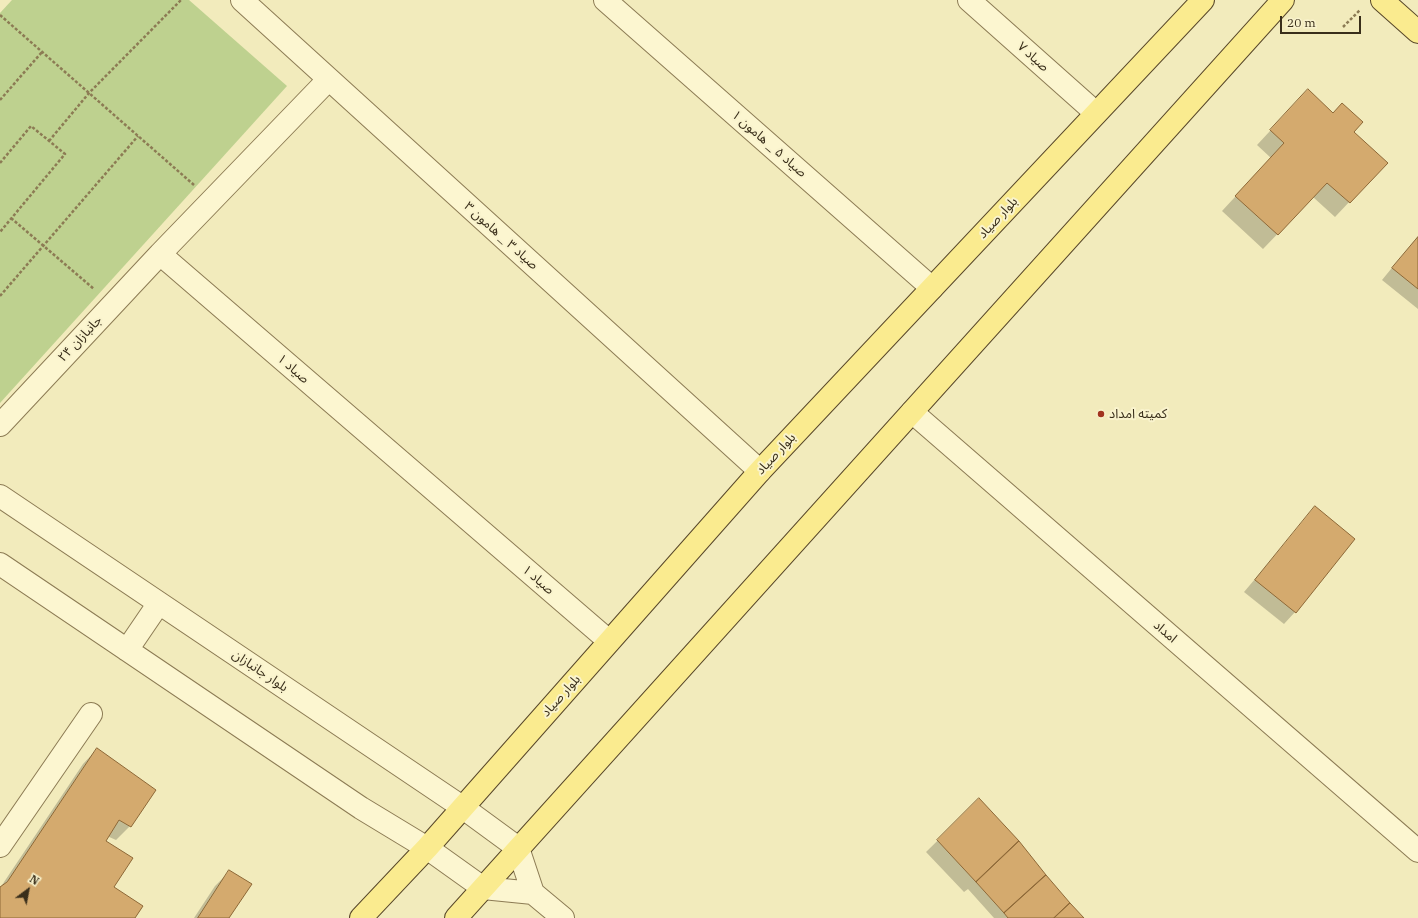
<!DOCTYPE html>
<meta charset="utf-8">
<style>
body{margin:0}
#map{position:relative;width:1418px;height:918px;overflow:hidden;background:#f2ebbc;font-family:"IBM Plex Serif",serif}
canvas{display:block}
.north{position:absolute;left:8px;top:870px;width:40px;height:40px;-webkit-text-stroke:3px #f9f3cd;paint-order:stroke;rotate:32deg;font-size:11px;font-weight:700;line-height:16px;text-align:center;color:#392e1a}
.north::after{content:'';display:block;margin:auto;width:14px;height:18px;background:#392e1a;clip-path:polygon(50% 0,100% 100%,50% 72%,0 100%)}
.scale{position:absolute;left:1280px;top:16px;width:81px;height:18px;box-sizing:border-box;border:2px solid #392e1a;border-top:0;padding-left:5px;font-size:12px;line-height:14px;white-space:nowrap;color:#392e1a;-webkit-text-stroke:3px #f9f3cd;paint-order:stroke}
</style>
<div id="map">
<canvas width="1418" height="918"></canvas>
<div class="north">N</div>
<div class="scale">20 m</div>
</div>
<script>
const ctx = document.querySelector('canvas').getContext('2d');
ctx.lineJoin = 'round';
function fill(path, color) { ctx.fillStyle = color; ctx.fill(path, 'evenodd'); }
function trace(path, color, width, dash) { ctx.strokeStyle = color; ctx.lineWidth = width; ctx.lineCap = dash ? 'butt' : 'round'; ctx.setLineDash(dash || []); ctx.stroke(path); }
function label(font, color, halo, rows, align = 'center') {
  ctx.font = font + ' "IBM Plex Serif","Noto Sans Arabic",serif'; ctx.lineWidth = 4; ctx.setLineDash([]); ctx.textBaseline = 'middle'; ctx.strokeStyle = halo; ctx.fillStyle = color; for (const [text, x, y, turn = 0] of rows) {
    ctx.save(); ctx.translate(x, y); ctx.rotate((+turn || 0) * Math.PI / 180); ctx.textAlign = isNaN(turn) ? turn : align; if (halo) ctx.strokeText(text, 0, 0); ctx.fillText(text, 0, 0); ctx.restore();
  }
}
fill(new Path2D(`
 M12 0H189L287 86 0 403V13Z`), '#bed18f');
fill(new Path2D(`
 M1308 90 1386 163 1335 217 1313 197 1263 249 1222 211 1271 158 1257 145Z
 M1418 236V309L1382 280Z
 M1315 508 1354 539 1295 612 1284 624 1244 592Z
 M97 749 130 826 116 840 107 836 104 841 113 887 134 918H0V888L83 764Z
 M979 800 1069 904 1083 918H994L968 889 964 892 926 852Z
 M229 872 228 918H194L215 886Z`), '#0003');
const building = new Path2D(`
 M1308 89 1333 113 1342 103 1363 122 1354 132 1388 163 1350 203 1327 183 1278 235 1235 196 1284 143 1270 130Z
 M1418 237V289L1392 268Z
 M1315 506 1355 539 1296 613 1255 580Z
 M97 748 156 790 131 827 119 820 106 841 133 858 114 887 143 906 135 918H0V887L7 882Z
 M979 798 1019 841 976 882 937 840Z
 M1019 841 1046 875 1004 913 976 882Z
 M229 870 252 884 229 918H198Z
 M1046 875 1070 903 1054 918H1008L1004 913Z
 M1070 903 1084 918H1054Z`);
fill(building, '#d4aa6e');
trace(building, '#8d6837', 1);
const minor = new Path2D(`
 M242 0 760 471
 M605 0 932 288
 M969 0 1096 113
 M328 80 160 254 609 641
 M912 412 1418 851
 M0 425 160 254
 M0 496 462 807 518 848 533 893 563 918
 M0 564 361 808 427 848 483 888 533 893
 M127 650 159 603
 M0 846 91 714`);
const major = new Path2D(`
 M1382 0 1418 32
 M361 918 427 848 760 471 1203 0
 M456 918 1283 0`);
trace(minor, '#8c7b54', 24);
trace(major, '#584729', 24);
trace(new Path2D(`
 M0 15 194 185
 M1343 27 1360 10
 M0 100 42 52
 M49 141 89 93 181 0
 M0 163 31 126 65 154 0 232
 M11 218 94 289
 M0 296 138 136`), '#8c7b54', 2.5, [3, 2]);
trace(minor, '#fcf6d0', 22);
trace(major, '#faeb8f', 22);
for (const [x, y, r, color] of [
 [1101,414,4,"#a1331e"]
]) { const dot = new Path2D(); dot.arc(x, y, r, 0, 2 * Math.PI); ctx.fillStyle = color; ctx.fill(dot); trace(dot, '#f9f3cd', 1.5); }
label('13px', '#392e1a', '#f9f3cd', [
 ["صیاد ۷",1033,57,42],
 ["صیاد ۵ _ هامون ۱",769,144,41],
 ["بلوار صیاد",998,218,-47],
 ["صیاد ۳ _ هامون ۳",501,236,42],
 ["جانبازان ۲۴",80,339,-47],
 ["صیاد ۱",293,369,41],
 ["بلوار صیاد",776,454,-47],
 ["صیاد ۱",538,580,41],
 ["امداد",1165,632,41],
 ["بلوار جانبازان",260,671,34],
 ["بلوار صیاد",561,696,-48]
]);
label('13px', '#392e1a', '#f9f3cd', [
 ["کمیته امداد",1109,414]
], 'left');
</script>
